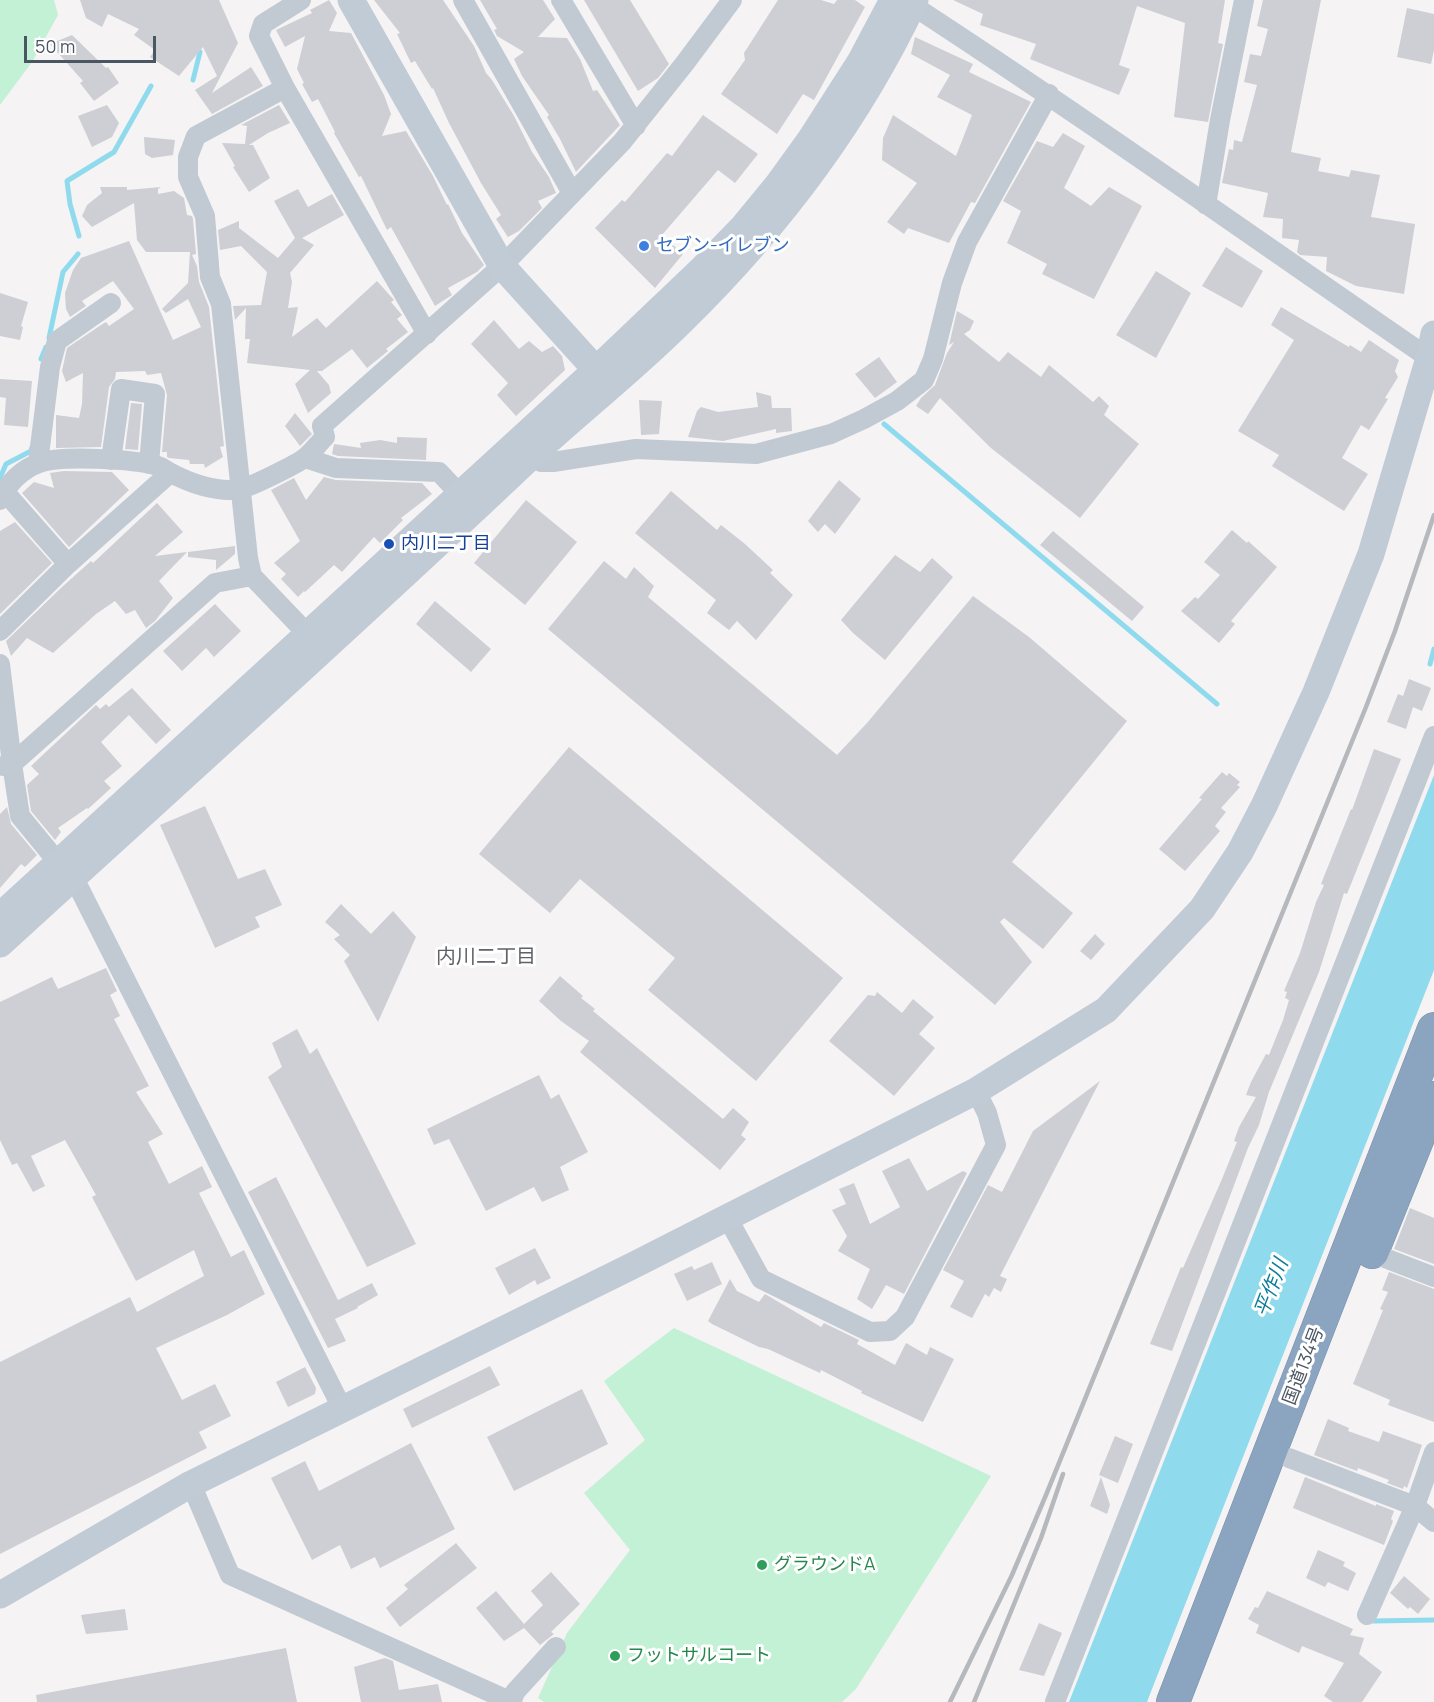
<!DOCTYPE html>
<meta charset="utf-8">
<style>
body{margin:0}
#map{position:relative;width:1434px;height:1702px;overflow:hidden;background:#f5f3f3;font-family:Manrope,sans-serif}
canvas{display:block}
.scale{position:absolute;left:24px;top:36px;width:132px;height:27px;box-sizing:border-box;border:3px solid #4a5661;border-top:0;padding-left:8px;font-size:18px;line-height:21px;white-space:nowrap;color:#4a5661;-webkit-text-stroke:4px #fff;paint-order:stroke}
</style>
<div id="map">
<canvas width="1434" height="1702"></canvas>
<div class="scale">50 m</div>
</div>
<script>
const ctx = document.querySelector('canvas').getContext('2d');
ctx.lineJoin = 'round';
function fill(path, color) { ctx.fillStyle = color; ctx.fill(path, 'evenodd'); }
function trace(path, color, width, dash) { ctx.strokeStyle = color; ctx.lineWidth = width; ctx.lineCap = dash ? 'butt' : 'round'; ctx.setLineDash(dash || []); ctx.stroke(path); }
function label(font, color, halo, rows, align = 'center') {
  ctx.font = font + ' Manrope,"Noto Sans JP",sans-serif'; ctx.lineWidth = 6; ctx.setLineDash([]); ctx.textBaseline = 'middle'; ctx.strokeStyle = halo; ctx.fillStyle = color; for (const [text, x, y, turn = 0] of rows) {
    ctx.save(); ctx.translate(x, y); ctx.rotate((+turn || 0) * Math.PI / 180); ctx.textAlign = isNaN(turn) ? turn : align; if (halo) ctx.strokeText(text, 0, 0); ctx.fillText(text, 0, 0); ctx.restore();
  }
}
fill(new Path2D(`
 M0 0H54L58 15 32 62 0 105Z
 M674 1328 991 1476 856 1689 842 1702H544L538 1698 567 1633 630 1550 584 1493 645 1440 604 1381Z`), '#c3f1d5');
fill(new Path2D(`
 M1434 775V970L1152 1689 1147 1702H1069Z`), '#90daee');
trace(new Path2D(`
 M193 80 200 52 194 47
 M79 236 70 204 67 181 114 152 151 86
 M49 338 63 272 78 254
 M41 359 46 347
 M884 424 1217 704
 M0 478 6 464 31 451 32 447
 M1430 664 1434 649
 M1373 1621 1434 1620`), '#90daee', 5);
fill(new Path2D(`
 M80 0H219L238 43 212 93 251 67 263 86 212 114 195 90 217 76 203 47 179 76 150 57 155 50 134 35 139 29 108 14 102 27 86 18Z
 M329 0 337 13 329 31 351 33 384 95 391 114 382 136 406 131 433 176 447 205 448 204 462 233 484 265 477 272 448 288 452 295 435 306 391 227 387 230 361 176 359 177 334 133 335 132 318 99 312 102 302 84 304 83 297 69 305 36 285 47 276 30 312 13 310 10Z
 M374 0H443L474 46 486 73 492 80 514 116 532 152 549 177 556 193 538 201 542 208 519 231 508 237 496 219 501 215 481 183 449 123 433 88 432 89 415 61 411 63 397 34 400 33Z
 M480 0H543L555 19 538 37 567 38 580 59 593 91 597 90 620 125 576 172 560 139 547 117 549 115 522 76 514 59 524 52 497 36 494 30 497 29Z
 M584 0H630L669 64 658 78 638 91Z
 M778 0H821L834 4 837 0H855L865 7 814 100 803 94 777 134 721 94 745 60 744 53Z
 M953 0H1225L1218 43 1223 44 1208 122 1174 117 1185 23 1137 6 1119 65 1130 69 1119 95 1030 59 1036 44 980 25 983 14Z
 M1263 0H1321L1291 152 1321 158 1318 171 1349 177 1351 170 1380 175 1371 217 1415 224 1404 294 1356 286 1326 271 1327 257 1300 255 1297 252 1299 240 1282 238 1283 219 1263 217 1268 193 1222 183 1229 149 1233 150 1234 140 1242 142 1257 85 1244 82 1250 54 1261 56 1268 29 1257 26Z
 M1407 8 1434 14V50L1431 64 1397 57Z
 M72 35 106 68 108 67 119 83 94 101 80 83 83 81 50 44Z
 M915 37 973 64 969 72 1031 102 975 203 971 202 949 243 908 228 904 234 887 222 917 183 882 160 883 138 893 115 956 156 972 115 937 97 950 75 911 54Z
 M107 105 119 123 112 137 92 147 78 116Z
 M279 105 290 123 268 133 249 145H253L270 178 249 192 233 167 235 166 222 143 245 144 247 126 241 125Z
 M703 115 758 154 735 183 718 170 662 235 683 254 655 288 595 228 622 200 625 202 667 153 672 156Z
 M1063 133 1085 146 1064 188 1091 206 1109 187 1142 206 1094 299 1042 274 1047 264 1007 243 1021 211 1003 201 1037 141 1053 147Z
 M144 137 175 140 173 155 152 158 145 154Z
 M100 187H127V190L161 187 158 189V194L174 191 184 198 187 215 192 216 193 219 196 254 192 255 197 266 199 282 209 307 224 446 220 447 223 457 205 468 204 464H190L189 460 169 458 167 457V452H162L167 395 161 373 147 375 145 371 116 372 115 379 109 387 101 447 56 448V415L79 418 82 404 83 373 66 382 62 371 67 348 101 325 106 322 109 326 134 309 113 281 82 301 86 306 70 317 66 309 65 293 73 270 81 258 129 241 173 340 201 327 188 299 166 313 162 309 188 283 190 252H146L137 240 134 203 92 227 82 216 87 205 102 193Z
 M298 189 308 207 332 194 344 215 302 238 314 245 290 273 292 282 288 308 298 307 292 337 317 318 326 328 377 281 394 300 391 302 402 315 397 319 408 332 386 349 388 351 367 368 352 349 322 371H317L329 385 331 393 308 413 295 384 310 370 247 363 250 339H245L246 308 235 320 233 306 261 305 267 272 241 246 220 250 218 230 239 221V228L278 258 295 238 274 201Z
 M1226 247 1263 271 1242 308 1202 286Z
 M1156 271 1191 293 1156 358 1116 335Z
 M0 293 28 302 21 326 23 327 20 340 0 336Z
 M1281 307 1349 347 1350 345 1361 352 1369 340 1399 360 1395 371 1398 377 1385 398 1388 399 1369 430 1361 425 1342 458 1368 474 1344 511 1272 466 1279 455 1238 431 1294 340 1271 325Z
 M957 311 974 321 970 330 964 334 999 362 1008 352 1041 377 1049 365 1093 402 1099 396 1109 406 1104 415 1139 444 1080 518 991 448 940 398 928 414 916 406 921 398 935 385 947 353 954 342 949 345Z
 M494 320 519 349 529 341 542 352 553 346 562 356 565 370 516 416 497 395 508 383 471 344Z
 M879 357 897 382 875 398 855 374Z
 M0 379 32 381 28 427 4 425 6 398 0 397Z
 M756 392 771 396 772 408H791L792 431 776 433V429L723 441 688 437 697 411 701 407 718 412 758 407Z
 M639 400 662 401 659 434 641 435Z
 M131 403 142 404 138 450 125 449Z
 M295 413 312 434 300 446 285 426Z
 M397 437 427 438 426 460 338 456 332 454 334 444 361 448 360 443 380 440 397 443Z
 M64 471 112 472 129 490 69 547 22 493 34 482 54 488 50 473Z
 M324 477 336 480 422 483 432 494 401 518 403 520 380 543 374 537 342 572 334 565 305 592 304 591 298 597 281 579 286 574 274 563 300 541 271 490 294 478 306 500Z
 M839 480 861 499 835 534 825 524 818 532 808 521Z
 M671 491 717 530 721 525 745 544 773 570 770 573 793 595 756 640 737 621 729 630 707 613 716 600 635 533Z
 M526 500 577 542 525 605 474 563Z
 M157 503 183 532 155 556 187 552 159 581 173 598 155 621 146 628 135 610 126 614 115 601 96 614 53 653 27 638 11 656 6 641 62 587 91 561 93 563Z
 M15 522 52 563 0 614V531Z
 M1232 530 1247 543 1248 541 1277 567 1231 621 1235 624 1219 643 1181 611 1195 597 1198 599 1220 575 1204 562Z
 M1053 531 1144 607 1132 621 1040 545Z
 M235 546V554L216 570V560L188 557V552Z
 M895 555 920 572 932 558 953 577 885 660 853 633 841 620Z
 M604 561 626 579 634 567 654 586 648 597 837 755 867 723 973 596 1029 637 1127 721 1012 862 1073 913 1043 949 1004 918 1000 922 1032 962 995 1005 548 629Z
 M435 601 491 649 471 672 416 624Z
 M215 604 241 631 214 657 206 648 182 671 163 651Z
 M1409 679 1431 688 1422 711 1413 707 1406 729 1387 722 1398 694 1403 696Z
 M132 688 171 730 156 744 129 715 101 742 122 766 104 781 111 788 88 809 87 808 58 828 61 832 55 840 31 811 27 785 39 774 31 766 96 705 100 709 106 704 109 707Z
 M569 747 843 978 756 1081 648 990 675 958 580 879 550 913 479 854Z
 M1374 749 1401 759 1347 894 1344 893 1319 972 1269 1092 1259 1125 1248 1148 1172 1351 1150 1344 1181 1267 1183 1268 1222 1179 1237 1142 1234 1141 1239 1127 1256 1097 1246 1095 1251 1082 1266 1054 1269 1055 1283 1020 1289 1000 1285 998 1287 992 1284 991 1300 953 1316 902 1324 885 1321 884 1351 809 1352 810Z
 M1222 772 1227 776 1229 773 1240 782 1237 785 1240 787 1221 808 1226 812 1215 826 1220 831 1185 871 1159 849 1202 799 1199 798Z
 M205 806 238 879 265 869 282 905 255 917 260 927 215 948 160 825Z
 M7 807 11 824 37 855 25 867 21 864 0 888V814Z
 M341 904 371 934 393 911 416 937 378 1022 344 961 350 955 334 939 340 935 325 922Z
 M1095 934 1105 944 1091 960 1080 951Z
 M106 968 117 991 110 995 120 1016 114 1019 149 1086 136 1092 163 1134 148 1142 169 1184 202 1166 212 1187 199 1193 231 1257 244 1250 265 1294 227 1315 156 1348 182 1400 215 1384 231 1416 199 1432 207 1448 0 1554V1362L130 1297 137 1312 204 1276 194 1250 136 1281 92 1197 96 1195 65 1140 31 1156 45 1186 33 1192 17 1163 12 1165 0 1140V1002L52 977 58 989Z
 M560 976 583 996 581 998 595 1009 593 1011 723 1119 733 1108 749 1122 741 1135 746 1139 720 1170 580 1052 589 1041 561 1021 539 1001Z
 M877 992 902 1013 913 999 934 1017 919 1034 935 1048 894 1096 829 1041 868 995 875 996Z
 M297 1029 310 1054 317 1048 416 1244 367 1267 268 1077 282 1067 272 1043Z
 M539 1075 551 1099 559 1094 588 1152 560 1167 569 1190 542 1202 534 1187 486 1211 449 1139 434 1145 427 1129Z
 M1100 1081 1000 1276 1007 1279 1001 1292 994 1288 989 1297 985 1294 972 1318 950 1307 964 1281 943 1270 988 1185 1002 1192 1033 1131Z
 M909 1158 927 1191 963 1171 967 1173 904 1294 886 1285 872 1309 857 1299 870 1269 838 1251 847 1236 832 1210 846 1204 839 1189 854 1183 870 1224 900 1207 882 1171Z
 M276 1177 338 1300 372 1283 378 1295 357 1307 358 1308 335 1319 346 1341 328 1348 248 1192Z
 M1410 1208 1434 1218V1264L1394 1249Z
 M535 1248 551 1278 537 1285 535 1280 509 1295 495 1268Z
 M712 1262 722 1284 687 1301 674 1274 692 1266 694 1270Z
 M1389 1272 1434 1289V1422L1388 1405 1390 1400 1353 1384 1383 1310 1380 1309 1388 1292 1382 1290Z
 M730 1279 737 1291 759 1302 765 1294 821 1327 824 1323 859 1340 857 1344 895 1365 906 1343 927 1355 930 1347 954 1359 923 1422 861 1393 862 1391 821 1370 820 1373 768 1349 759 1347 712 1324 708 1321Z
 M490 1366 500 1385 412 1428 403 1409Z
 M305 1367 316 1388 315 1394 288 1407 276 1382Z
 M582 1389 608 1444 514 1491 487 1437Z
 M1328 1419 1349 1428 1348 1431 1379 1442 1383 1431 1422 1445 1407 1488 1404 1486 1403 1489 1387 1483 1389 1480 1358 1468 1357 1471 1314 1455Z
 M1115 1436 1133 1444 1118 1483 1099 1475Z
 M411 1443 455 1529 380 1568 375 1557 351 1569 340 1545 312 1560 271 1478 305 1461 319 1491Z
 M1101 1477 1110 1505 1107 1514 1090 1506Z
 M1305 1477 1376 1506V1504L1394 1511 1391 1519 1393 1521 1384 1545 1293 1508Z
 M456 1543 477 1568 400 1627 386 1608 408 1589 404 1585Z
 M1318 1550 1345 1562 1343 1566 1356 1573 1348 1591 1328 1582 1325 1587 1306 1578Z
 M551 1572 580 1604 551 1632 554 1634 540 1645 524 1628 504 1641 476 1608 496 1591 524 1624 543 1605 531 1591Z
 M1404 1576 1430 1599 1418 1614 1410 1607 1408 1609 1390 1593Z
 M1267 1591 1353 1629 1350 1635 1364 1638 1359 1654 1382 1672 1362 1702H1333L1324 1696 1344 1663 1302 1646 1299 1653 1256 1633 1259 1625 1248 1619 1255 1607 1258 1608Z
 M125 1609 128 1630 86 1634 81 1615Z
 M1039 1623 1062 1633 1044 1676 1019 1670Z
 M286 1648 297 1702H37L36 1695Z
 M385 1658 393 1661 399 1690 438 1684 442 1702H361L354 1667Z`), '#cdcfd5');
const highway = new Path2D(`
 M1372 1252 1434 1098
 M1173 1702 1434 1029`);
trace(highway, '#7690ad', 34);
trace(new Path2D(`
 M301 0 263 24 259 36 285 88 427 334
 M463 0 572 193
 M561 0 636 126
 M900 1 912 5C1087 119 1257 240 1429 358
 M285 88 196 136 188 157V177L205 216 210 277 221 304 248 558 252 576 317 644
 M1206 205 1220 120 1244 0
 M530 457 541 462H553L636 449 756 454 831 434 864 419 897 401 924 380 933 359 952 283 967 242 1049 94
 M305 458 336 468 439 472 469 504
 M111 460 121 389 155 394 149 464
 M38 463 50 367 57 341 111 303
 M4 491 68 564
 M0 500C7 484 22 469 39 463 61 455 134 459 158 466 162 467 165 470 169 472 189 483 217 493 240 489 249 488 299 463 306 457 313 451 319 443 325 437L322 426 502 266 622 142 685 63 732 0
 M0 631 68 564 170 473
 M0 664 12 764 20 816 79 888 342 1408
 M3 766 12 764 215 583 252 576
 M727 1217 761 1279 870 1332 890 1331 905 1317 996 1145 987 1113 976 1091
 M1364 1250 1434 1277
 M1289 1458 1415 1506 1434 1522
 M191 1484 230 1575 512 1702
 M1367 1615 1415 1506 1434 1452
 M512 1701 515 1692 556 1647
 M1055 1702 1434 736`), '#c1cad2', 20);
trace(new Path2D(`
 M351 0 502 266 608 383
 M0 916 596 370 703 268 742 228 779 183 810 140 860 62 893 0
 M0 944C175 784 352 626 524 463 575 415 632 371 682 321 777 228 858 121 915 0
 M0 1595 191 1484 634 1265 976 1091 1106 1010 1202 909 1240 852 1264 806 1316 692 1371 554 1429 358 1434 334`), '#c1cbd6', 27);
trace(highway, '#8ba5c1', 33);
trace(new Path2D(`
 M950 1702 1012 1575 1046 1495 1366 707 1395 631 1434 515
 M974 1702 1041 1538 1063 1474`), '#b5b8bd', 4.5);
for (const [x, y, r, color] of [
 [644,246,6,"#3f7fe0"],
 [389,544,6,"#1a4fb4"],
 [762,1565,6,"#2e9e5b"],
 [615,1656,6,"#2e9e5b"]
]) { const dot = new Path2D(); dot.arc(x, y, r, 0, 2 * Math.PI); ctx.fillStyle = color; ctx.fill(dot); trace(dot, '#fff', 2); }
label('18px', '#366cbe', '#fff', [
 ["セブン-イレブン",656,246]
], 'left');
label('18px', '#164399', '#fff', [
 ["内川二丁目",401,544]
], 'left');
label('18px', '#4a5661', '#fff', [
 ["国道134号",1304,1366,-69]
]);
label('18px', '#27864d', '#fff', [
 ["グラウンドA",774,1565],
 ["フットサルコート",627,1656]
], 'left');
label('20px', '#5f6368', '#fff', [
 ["内川二丁目",486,957]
]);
label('italic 20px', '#0c7c9b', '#fff', [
 ["平作川",1272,1288,-69]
]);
</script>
